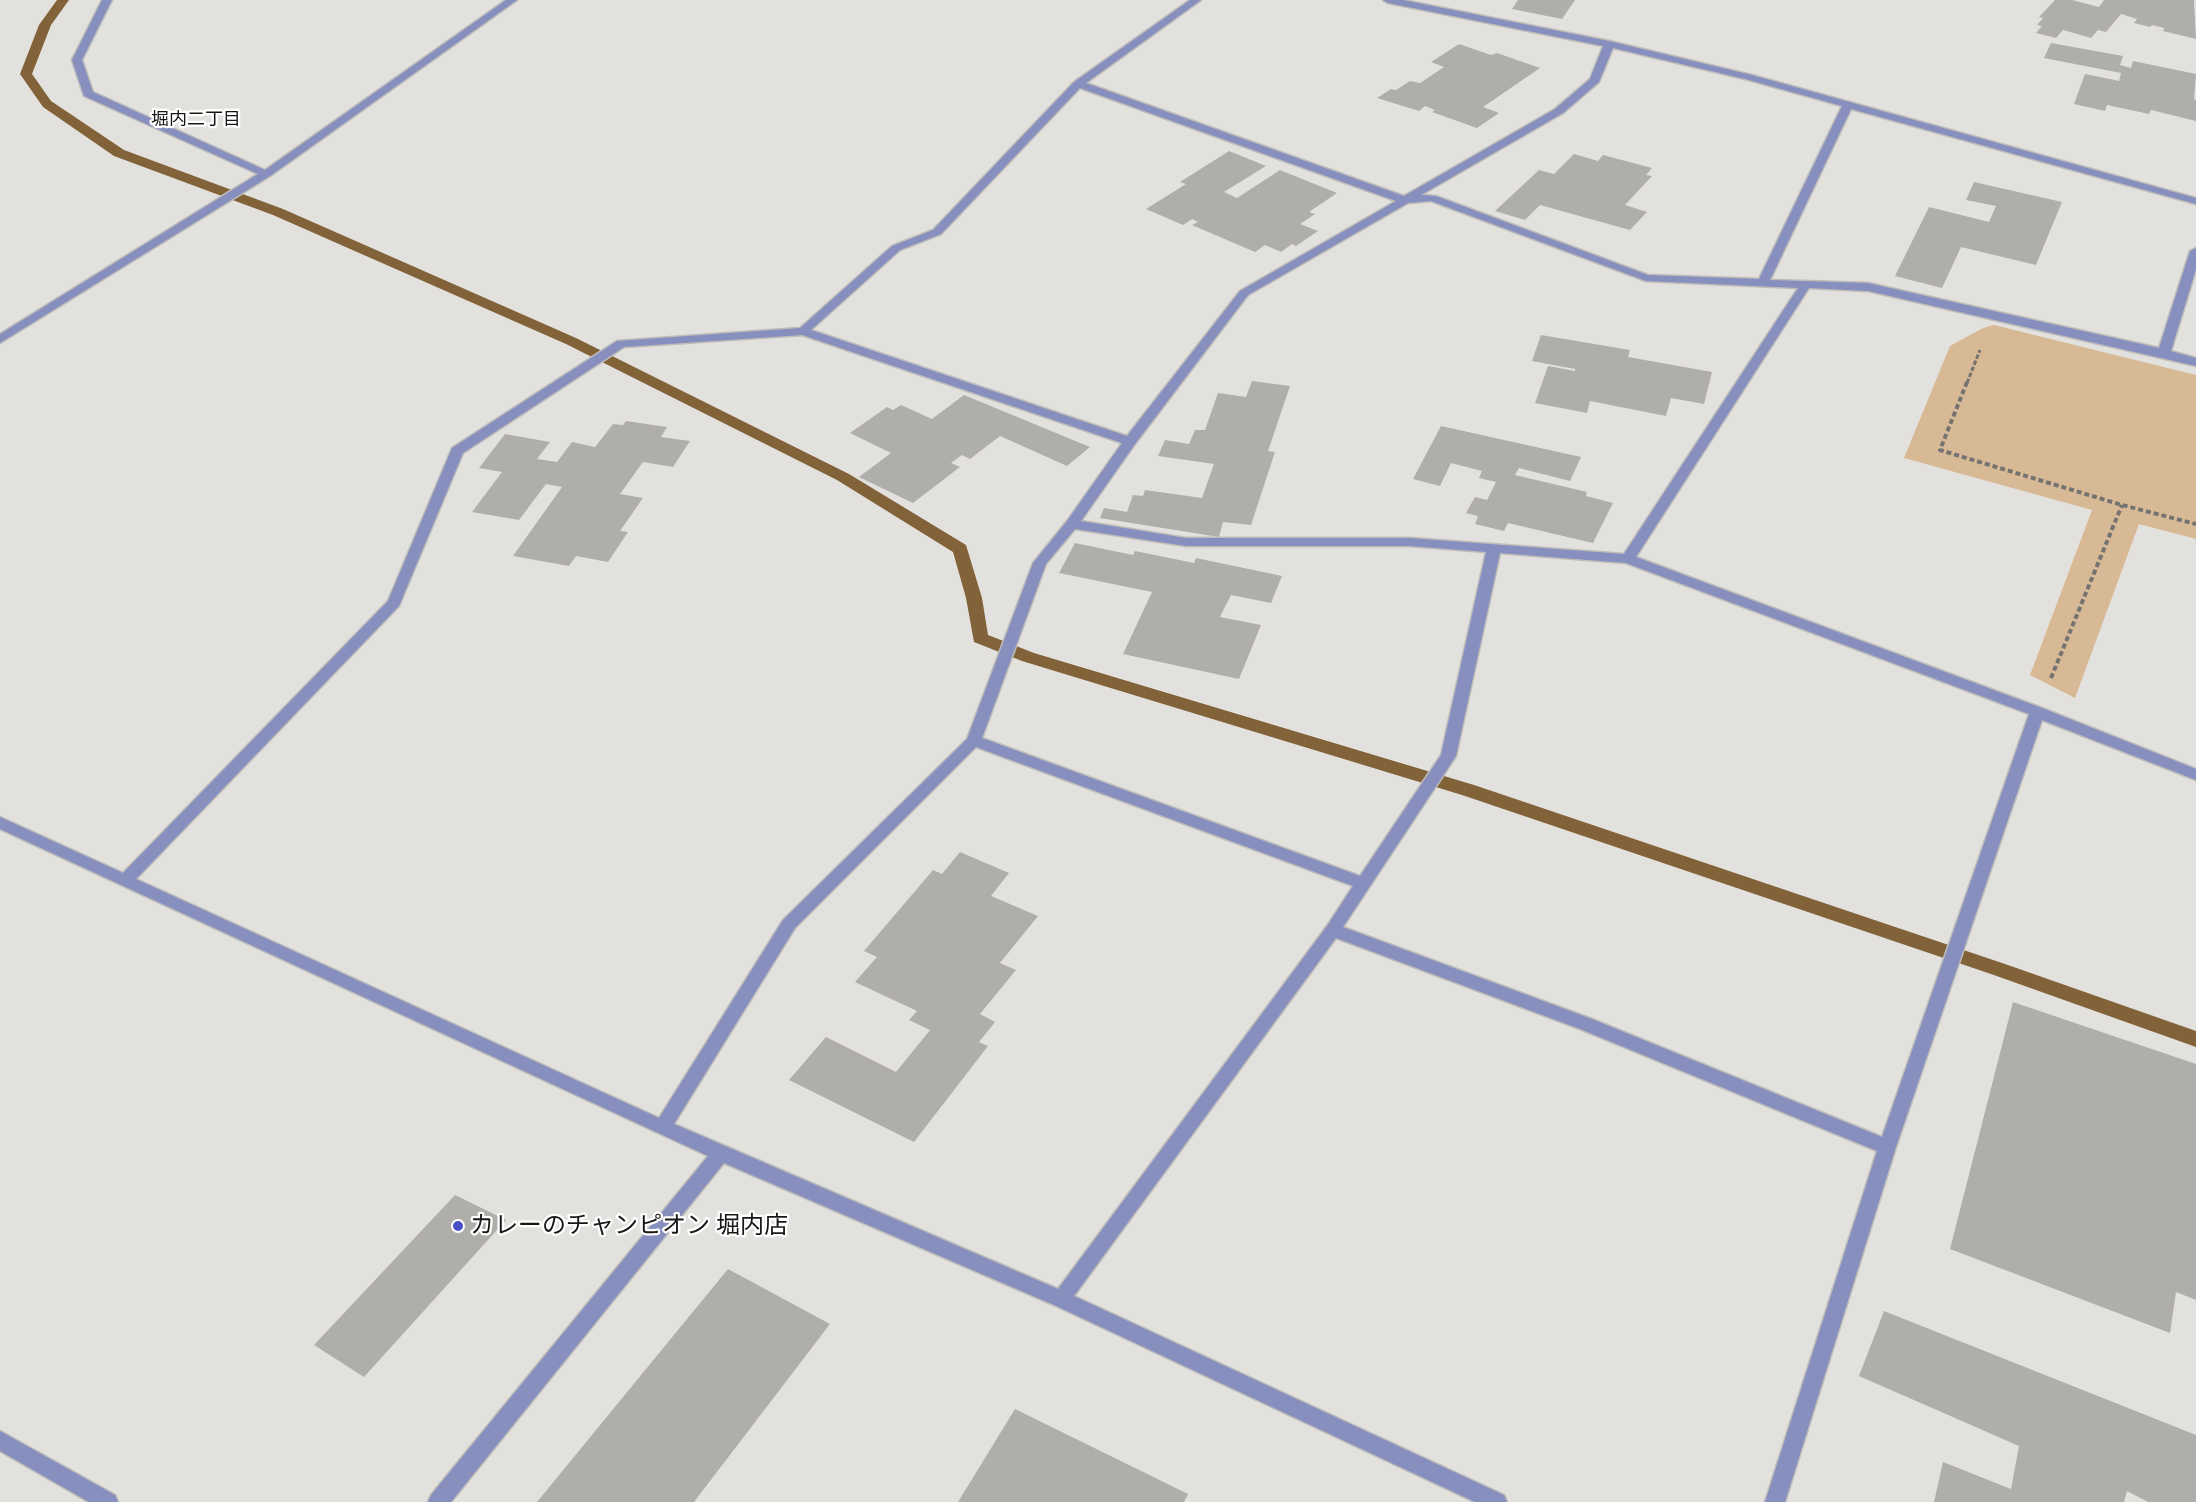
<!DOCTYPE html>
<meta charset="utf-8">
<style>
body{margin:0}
canvas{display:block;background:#e3e1de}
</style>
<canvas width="2196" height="1502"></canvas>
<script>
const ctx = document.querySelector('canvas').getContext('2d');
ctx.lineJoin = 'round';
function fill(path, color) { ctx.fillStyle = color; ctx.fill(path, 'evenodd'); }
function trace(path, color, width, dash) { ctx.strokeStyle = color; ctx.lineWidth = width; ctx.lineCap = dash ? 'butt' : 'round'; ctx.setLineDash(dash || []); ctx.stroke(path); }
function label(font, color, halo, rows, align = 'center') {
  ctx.font = font + ' "Roboto Serif","Noto Sans JP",serif'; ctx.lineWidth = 4.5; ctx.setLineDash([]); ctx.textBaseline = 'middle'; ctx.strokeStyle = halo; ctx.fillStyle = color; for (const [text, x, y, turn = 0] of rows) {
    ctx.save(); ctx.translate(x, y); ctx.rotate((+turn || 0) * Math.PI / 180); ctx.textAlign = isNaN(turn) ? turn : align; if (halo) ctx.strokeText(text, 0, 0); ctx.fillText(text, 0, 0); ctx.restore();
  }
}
fill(new Path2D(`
 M1994 325 2196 375V539L2139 524 2075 698 2030 675 2092 510 1904 458 1950 346 1983 328Z`), '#d8b995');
fill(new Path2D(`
 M57 0H69L51 25 32 74 51 101 124 150 283 209 576 338 849 474 966 545 982 598 988 635 1034 653 1474 785 2005 964 2196 1031V1047L1991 974 1462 795 1022 661 974 642 966 598 953 552 837 480 566 344 273 215 114 156 43 107 20 74 39 25Z`), '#826238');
fill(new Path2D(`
 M1518 0H1575L1562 19 1512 9Z
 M2055 0H2072L2099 7 2104 0H2194L2196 39 2163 31 2164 28 2152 25 2150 27 2134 23 2137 19 2121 14 2106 32 2098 30 2091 38 2063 30 2056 38 2036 33 2042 26 2037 25 2043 18 2039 17Z
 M2051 43 2123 56 2120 65 2131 68 2133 61 2196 74 2194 99 2196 100V121L2151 110 2149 114 2107 105 2105 111 2074 104 2085 74 2119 81 2121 73 2044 58Z
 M1459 44 1491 55 1497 53 1540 68 1483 107 1499 113 1477 128 1432 112 1435 110 1425 106 1419 111 1377 98 1391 89 1396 90 1410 81 1420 83 1444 67 1431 62Z
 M1229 151 1266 166 1224 192 1237 198 1280 170 1337 193 1309 212 1315 214 1300 224 1318 231 1296 246 1292 244 1281 252 1265 245 1255 252 1192 225 1198 222 1192 219 1183 225 1146 209 1186 184 1180 182Z
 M1574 154 1598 161 1603 155 1652 168 1646 175 1652 176 1625 205 1647 212 1630 230 1540 205 1525 220 1495 211 1539 170 1554 174Z
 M1974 182 2062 202 2036 265 1961 247 1942 288 1895 276 1929 207 1989 222 1996 206 1966 200Z
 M1541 335 1630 350 1628 357 1712 372 1704 404 1671 398 1666 416 1590 401 1587 413 1535 403 1548 366 1575 371V369L1532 361Z
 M1252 381 1290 386 1268 451 1275 452 1251 525 1223 522 1219 537 1100 518 1104 508 1127 512 1133 495 1143 496 1145 490 1202 498 1214 464 1158 456 1165 440 1189 444 1195 430H1205L1218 393 1246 397Z
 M964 395 1090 447 1067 466 1000 436 970 459 962 455 951 463 960 467 913 503 859 477 891 453 850 433 887 407 893 410 901 405 932 419Z
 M626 421 667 427 661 437 690 441 673 467 643 462 620 494 643 498 620 531 628 532 608 562 576 556 569 566 513 556 562 487 546 484 519 520 472 512 502 472 479 468 505 434 550 442 537 459 557 462 572 442 595 447 613 424 623 425Z
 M1441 426 1581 457 1570 481 1519 468 1515 475 1587 492 1586 496 1613 503 1593 543 1508 523 1504 531 1475 524 1478 516 1466 513 1475 497 1487 500 1496 482 1479 478 1482 471 1451 463 1440 486 1413 479Z
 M1075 543 1133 555 1135 551 1194 563 1196 558 1282 576 1271 603 1231 595 1220 617 1261 625 1239 679 1123 654 1152 592 1059 573Z
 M960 852 1009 873 991 896 1038 916 1000 963 1016 970 980 1014 995 1022 979 1042 988 1046 914 1142 789 1080 826 1037 896 1072 930 1030 909 1020 917 1011 855 982 877 957 864 951 933 870 942 874Z
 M2013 1002 2196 1064V1300L2176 1292 2170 1333 1950 1249Z
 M455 1195 506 1220 364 1377 314 1345Z
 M728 1269 830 1324 694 1502H537Z
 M1884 1311 2196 1435V1502H2148L2127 1491 2124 1502H1934L1943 1462 2011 1489 2019 1446 1859 1376Z
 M1015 1409 1188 1494 1184 1502H958Z`), '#b0aeab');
const minor = new Path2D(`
 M102 0H112L82 60 93 92 265 170 506 0H517L270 176 0 343V334L258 174 84 96 72 60Z
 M1190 0H1201L1086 83 1404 196 1555 109 1590 79 1603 46 1388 3 1383 0H1403L1609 41 1752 75 2196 198V204L1851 109 1770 280 1868 283 2159 348 2190 251 2196 248V269L2171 351 2196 358V366L1868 291 1809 288 1636 557 2042 708 2196 769V780L2042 720 1896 1147 1785 1502H1765L1877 1151 1580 1029 1336 938 1074 1296 1504 1495 1507 1502H1475L1054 1305 724 1163 451 1502H428L431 1495 708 1156 0 829V817L123 873 388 601 452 448 617 341 800 328 892 246 933 230 1074 82ZM1613 48 1745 79 1842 106 1759 279 1648 275 1436 196 1421 195 1563 113 1599 82ZM1080 88 1396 201 1240 291 1127 436 811 330 900 250 941 234ZM1431 201 1646 281 1798 288 1624 554 1410 538H1186L1081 521 1135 444 1248 295 1408 203ZM802 335 1122 443 1067 521 1033 563 967 739 783 920 659 1118 136 879 399 606 463 453 624 347ZM1075 529 1186 546H1410L1486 552 1441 755 1360 876 982 738 1046 564ZM1500 553 1626 563 2029 714 1882 1137 1592 1019 1343 927 1456 756ZM976 747 1353 886 1327 926 1058 1289 674 1124 795 928Z
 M0 1431 115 1495 118 1502H89L0 1451Z`);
trace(minor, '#bebdba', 3);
trace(new Path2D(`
 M1967 383 1980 350`), '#757371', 3, [4.5, 2]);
trace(new Path2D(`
 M1967 382 1940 450 2122 505 2196 524
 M2051 678 2122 505`), '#757371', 4, [5, 3]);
fill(minor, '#868fbe');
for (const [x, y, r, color] of [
 [458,1226,6,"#494fc5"]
]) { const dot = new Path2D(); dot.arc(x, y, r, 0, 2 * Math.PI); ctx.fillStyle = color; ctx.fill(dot); trace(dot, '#fff', 2); }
label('18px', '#181716', '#fff', [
 ["堀内二丁目",196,120]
]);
label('24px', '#181716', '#fff', [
 ["カレーのチャンピオン 堀内店",470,1226]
], 'left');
</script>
